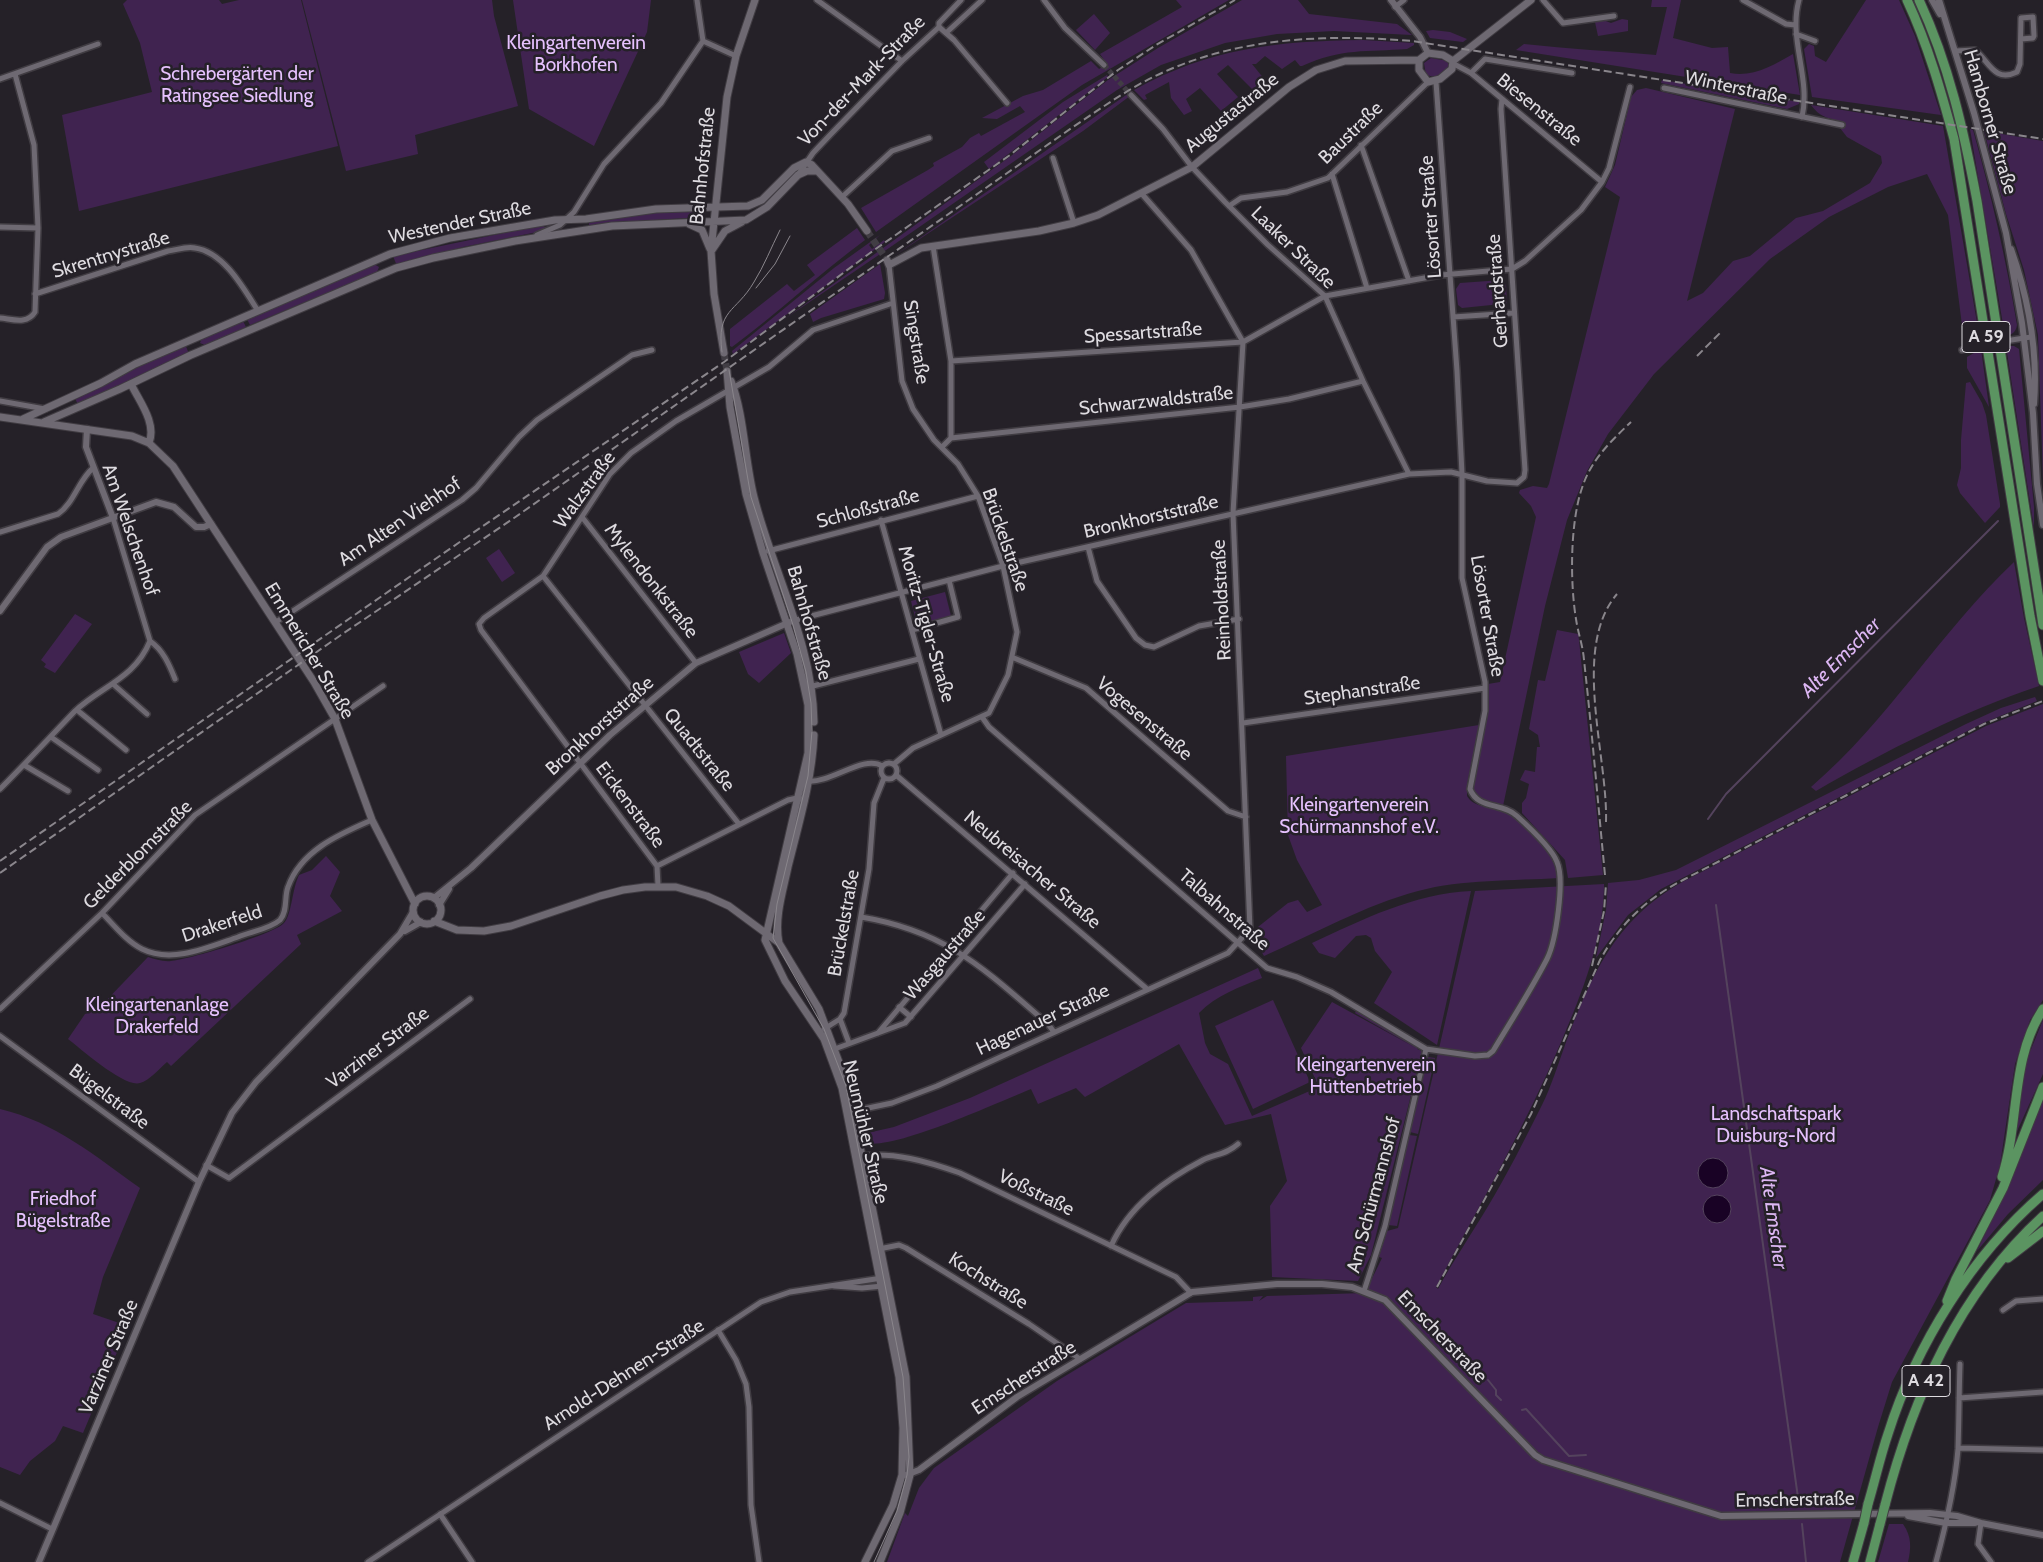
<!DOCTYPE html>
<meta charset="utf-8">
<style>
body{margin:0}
canvas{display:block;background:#252128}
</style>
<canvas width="2043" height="1562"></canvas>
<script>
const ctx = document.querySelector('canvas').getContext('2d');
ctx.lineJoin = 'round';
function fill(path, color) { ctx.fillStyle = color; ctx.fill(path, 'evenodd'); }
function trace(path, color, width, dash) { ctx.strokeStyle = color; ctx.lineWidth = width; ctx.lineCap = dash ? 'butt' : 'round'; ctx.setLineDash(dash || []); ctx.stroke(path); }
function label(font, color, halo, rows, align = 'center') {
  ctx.font = font + ' Cabin,sans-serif'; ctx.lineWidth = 5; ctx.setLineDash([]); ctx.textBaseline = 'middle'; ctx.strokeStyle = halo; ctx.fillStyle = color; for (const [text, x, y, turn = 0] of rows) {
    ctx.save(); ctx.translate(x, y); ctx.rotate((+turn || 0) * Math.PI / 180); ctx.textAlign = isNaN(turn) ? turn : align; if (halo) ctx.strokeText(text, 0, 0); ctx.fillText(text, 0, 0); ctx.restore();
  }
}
fill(new Path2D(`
 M127 0H219L222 4 239 0H301L338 146 79 211 62 115 152 92 140 43 123 4Z
 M302 0H492L494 16 518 106 415 135 418 154 346 171Z
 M513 0H651L647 32 594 146 529 109Z
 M1176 0H1229L1082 85 876 232 861 208 928 170 934 166 933 163 962 147 970 138 979 133 981 136 1025 112 1020 106 997 119 982 118 1023 96 1043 90 1091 61 1099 69 1107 64 1100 54 1182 7Z
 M1242 0H1298L1309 14 1397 24 1412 35 1334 31 1277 34 1225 43 1161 65 1117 90 889 248 783 320 1011 156 1108 80 1158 48Z
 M1652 0H1681L1673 38 1712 48 1728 47 1730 73C1752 78 1774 65 1793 54L1800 95 1516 50 1524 44C1568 49 1612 51 1656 55L1667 7H1651Z
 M1866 0H1899L1915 36 1941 115 1812 97 1804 49 1809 44 1814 46 1815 56 1826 62Z
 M1094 14 1110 33 1095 50 1076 30Z
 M1622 19 1628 20V31L1598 36 1595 22 1603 20 1611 23Z
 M1433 30 1450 32 1467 39 1463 42 1430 38 1426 31Z
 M1363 40 1414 43V45L1407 49C1367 52 1341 48 1302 66H1300L1295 60 1282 69 1265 56 1256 64H1252L1265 80 1253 90 1228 65 1217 74 1238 97 1221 111 1200 88 1186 99 1192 111 1184 115 1171 98 1169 82 1145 95 1147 99 1144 100 1134 90C1210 48 1277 41 1363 40Z
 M1431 58 1448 61V69L1435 77 1426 75 1424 63Z
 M1107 75 1108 77 989 169 984 162 1063 102Z
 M1662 80 1799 102V104L1787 109 1661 83Z
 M1646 88 1735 109 1687 301 1703 293 1733 261 1750 256 1796 218 1823 211 1870 183 1882 163 1881 156 1847 137 1840 128 1842 125C1834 115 1824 123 1811 105L1943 126 1980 340 1964 341 1948 215 1927 174 1888 187 1829 217 1770 259 1654 374 1608 434 1587 471 1567 520 1545 606 1503 806C1489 803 1476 802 1473 786L1487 714 1488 684 1500 682 1536 517 1531 506 1519 493 1520 490 1533 486 1547 488 1549 484 1620 197 1605 187 1615 165 1631 97 1637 90Z
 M1132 91 1134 93 1083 131 894 256Z
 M1970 129 1973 130C1991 194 2006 259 2017 325 2016 332 2012 335 2005 336Z
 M1984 131 2043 141V479L2038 335 2024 270 2006 214Z
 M703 211V217L638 221 589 227V222L652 213Z
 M542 225 546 228 542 231 463 247 397 266 393 256Z
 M857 228 865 240C819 274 778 313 732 347L730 346V329L787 284 794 291 815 275 807 265Z
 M880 235 869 245 872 249 884 240 885 242 733 354 732 351 834 268Z
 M374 264 379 267 377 272 250 325 247 319Z
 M880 264 885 293 884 299 821 318 813 322 810 314Z
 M1502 280 1498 284 1499 286 1504 283 1506 285 1507 304 1501 300 1499 302 1501 304 1462 308 1458 305 1456 289 1460 283Z
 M243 321 246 327 205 345 200 343 202 338Z
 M185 344 189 354 182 355 78 405 75 398Z
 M2006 346H2014L2019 349 2034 507V528Z
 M1981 349 1989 407 1967 368V357Z
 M1970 382 1982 403 1986 415 2000 504V507L1985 523 1960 493 1957 485 1961 468V440L1966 383Z
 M499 549 515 573 502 582 486 558Z
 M2014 562 2024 618 2039 686C1962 712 1887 750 1816 791L1811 787C1888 721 1941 631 2014 562Z
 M945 592 951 616 917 625 911 601Z
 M75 614 92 624 55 673 44 667 46 664 41 660Z
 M1557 630 1578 634 1579 640 1603 875 1568 878 1565 860 1522 813V803L1526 798 1529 784 1520 780 1525 770 1535 772 1537 747H1540L1538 735 1529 729 1538 680 1545 681Z
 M784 633 791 653 759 683 748 674 739 652Z
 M2035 697 2037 701 1983 723 1661 889 1628 915 1596 958 1606 910 1608 883 1639 880 1676 870 1966 724 2001 708Z
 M2043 704V1000L2030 1020 2015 1064 2000 1165 1990 1200 1892 1382 1878 1427 1840 1562H887L905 1513 908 1516 919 1488 934 1468 1057 1381 1186 1303 1253 1301V1297L1263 1296 1259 1301 1267 1296 1365 1293 1382 1258 1379 1257 1387 1231 1398 1228 1475 891 1604 884V887C1603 940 1582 993 1562 1040 1526 1125 1479 1206 1436 1287L1438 1289C1453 1261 1471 1235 1487 1208 1507 1175 1525 1139 1542 1105 1551 1087 1557 1067 1564 1048 1591 976 1614 920 1684 881L1986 726Z
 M1479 725 1467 785V796C1474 808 1490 806 1502 811 1524 820 1555 854 1559 878 1512 881 1463 879 1418 891 1365 905 1314 934 1264 956L1260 949 1258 927 1288 903 1298 900 1307 912 1322 905 1297 860 1288 835 1286 756Z
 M326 856 340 872 330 896 342 911 297 935 301 944 171 1066 167 1062C160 1068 149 1081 140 1083 125 1088 81 1049 68 1039L85 1014 99 1008 148 957C155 959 163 962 171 961 187 960 275 934 284 923 292 914 292 889 299 875L312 870Z
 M1471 891 1437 1045 1374 1003 1392 972 1375 951 1371 938 1366 935 1356 936 1335 958 1319 953 1312 943C1364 919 1413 894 1471 891Z
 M1258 968 1262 978C1240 987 1216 995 1199 1013L1205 1043 1210 1054 1228 1064 1252 1116 1319 1087 1301 1048 1332 1002 1416 1048 1355 1013 1356 1011 1418 1047 1417 1049 1422 1051 1371 1255 1358 1281 1272 1277 1270 1206 1287 1181 1271 1114 1225 1125 1179 1044 1085 1097 1076 1088 1038 1104 1031 1089C1003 1100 887 1154 863 1142V1134L894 1127 970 1098Z
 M1273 1000 1310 1082 1253 1109 1215 1026Z
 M2043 1020V1074L2013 1140 2025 1064Z
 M1428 1057 1435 1058 1418 1134 1410 1132Z
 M2043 1097V1180L2008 1214 1977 1251 2006 1190Z
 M0 1109C55 1122 95 1156 140 1188L103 1277 93 1314 128 1326 83 1433 63 1426 55 1441 30 1461 20 1475 0 1467Z
 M1409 1135 1417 1136 1397 1226 1388 1225Z
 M1889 1524H1903C1912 1537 1911 1548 1908 1562H1878Z`), '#402350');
const water = new Path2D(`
 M1698 1173a15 15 0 1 1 30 0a15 15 0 1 1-30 0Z
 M1703 1209a14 14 0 1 1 28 0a14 14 0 1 1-28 0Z`);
fill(water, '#190225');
trace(water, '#54435d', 1);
trace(new Path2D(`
 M1708 819 1726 794 1998 521
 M1716 905 1799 1505
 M1749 1138 1759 1139
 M1488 1380 1496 1390V1395L1501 1400
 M1522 1410 1526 1409 1569 1456 1586 1455
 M1802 1524 1806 1562`), '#54435d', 2);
trace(new Path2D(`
 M1104 65 1131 95`), '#413d44', 5, [5, 2.5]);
trace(new Path2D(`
 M867 231 887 260
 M724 353 727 371`), '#413d44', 7, [7, 3.5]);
const minor = new Path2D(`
 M697 0 703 41
 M817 0 902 61
 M1044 0 1065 28 1104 65
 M1543 0 1563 23 1614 16
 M1743 0 1786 24 1795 25
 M1799 0C1788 39 1811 78 1802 117
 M1395 7 1404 0
 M939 27 954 40 1007 103
 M946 33 982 0
 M1796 34 1815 41
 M703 41 736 56
 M1955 51 1975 50C1989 61 1994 83 2017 72L2020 64 2021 18 2033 17 2034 36 2033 38 2021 39
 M1454 64 1471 73 1602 182
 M1471 73 1485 59 1572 73
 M0 79 98 44
 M1664 88 1842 125
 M1131 95 1163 129 1192 167 1225 202 1268 245 1325 296 1363 381 1409 474
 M1361 145 1409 281
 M1053 158 1074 223
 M1332 174 1367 288
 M798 175 813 153 830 135 902 61 939 27V23L961 0
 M842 197 892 151 929 138
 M1229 206 1241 198 1287 192 1328 178 1428 82
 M0 227 38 228
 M537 235 560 225 574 212 604 164 661 103 703 41
 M933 246 951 361V438L942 447
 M889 265 902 381 913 409 934 440 958 464 978 496 1003 566 1017 632 1008 675 989 713 913 748 894 764
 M35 294 168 251C177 250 186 246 195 248 224 252 244 289 258 311
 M1453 317 1514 313
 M0 318C12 319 27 325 35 312L38 228 34 145 15 74
 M2005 341 2031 337
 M1962 350 1981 345
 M951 361 1243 342 1325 296 1441 275 1512 269 1525 261 1581 210 1602 182 1609 168 1630 87
 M0 401 45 409
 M951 438 1240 407 1289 399 1363 381
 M582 517 696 663
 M881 520 941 735
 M0 532 58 514C74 503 78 481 93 468
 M1088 547 1097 581 1136 638 1145 645 1154 647 1199 626 1239 619
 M768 551 978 496
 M543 576 739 824
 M792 621 1003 566 1409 474 1451 472 1487 481 1517 483 1524 477 1525 470 1501 109 1502 99
 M276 622 462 500 476 488 519 437 537 420 632 355 652 350
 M912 630 958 617 949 580
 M150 641C163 650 169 664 175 679
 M1014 658 1086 688 1228 811 1246 817
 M113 684 147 714
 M809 687 919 659
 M77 710 126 750
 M982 717 989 727 1267 968 1297 977 1331 992 1426 1049 1475 1056 1488 1055 1493 1051C1511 1021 1531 990 1547 959 1556 941 1565 880 1557 862 1552 848 1528 826 1517 816 1502 802 1478 810 1470 789L1485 711V682L1462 578V474L1457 371 1436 82
 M1243 723 1485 688
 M51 737 98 770
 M881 771a8 8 0 1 1 16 0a8 8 0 1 1-16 0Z
 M24 765 68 791
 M896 775 1147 989
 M807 781C830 784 864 754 882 766
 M0 789C25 764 50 737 75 711 102 686 135 678 150 641L113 518
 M657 866 788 800 797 798 805 800
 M658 886 657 866 481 630 479 624 484 618 543 576 610 474 631 453 676 421 769 367 813 330 893 303
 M102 913C114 925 126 941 142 949 172 964 209 947 238 937 250 932 270 929 280 920 288 911 284 897 288 887 301 850 340 834 372 820
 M861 917C947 931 985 970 1048 1024L1054 1032
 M899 1007 911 1017
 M0 1009 102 913 195 815 383 686
 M840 1019 849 1043
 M824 1029 840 1019 844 1013 869 869 874 803 884 778
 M878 1033 1013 873
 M0 1036 199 1182
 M832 1050 905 1023 1025 884
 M854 1111 892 1103 937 1086 1228 953 1250 929 1233 513 1243 342 1191 250 1142 194
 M859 1156C895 1152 926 1161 960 1173L1176 1277 1191 1293
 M206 1165 229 1178 470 999
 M1111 1246C1129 1206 1165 1180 1203 1160 1216 1154 1227 1154 1238 1144
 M879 1249 899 1245 906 1248 1029 1324 1080 1359
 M834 1286 862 1288 883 1286
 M1364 1291 1385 1226 1426 1049
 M2003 1310 2016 1301 2043 1299
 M718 1330 736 1360 746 1384 749 1407 751 1505 759 1562
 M1959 1398 2043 1392
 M1958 1448 2043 1450
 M0 1503 52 1529
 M440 1514 472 1562
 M1981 1523 1978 1544 1991 1562
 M368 1562 761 1302 790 1292 882 1278
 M1936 1562C1946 1525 1955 1487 1958 1449 1959 1421 1959 1392 1960 1364`);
const tertiary = new Path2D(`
 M1391 0 1420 37 1428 53
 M1932 0 1940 14
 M1939 0 1974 113 2006 233 2022 323 2033 413 2037 484 2043 525
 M2011 249C2028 297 2038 352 2034 404
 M87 429 86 447 113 518
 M0 611 47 547 61 537 156 502 174 507 196 527H204L211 524
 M434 898 471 868 610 735 696 663 790 622
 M439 905 449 889
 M405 931 421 922
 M906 1475 919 1470 1017 1397 1192 1292 1277 1284H1322L1352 1287 1385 1300 1535 1455 1543 1460 1721 1516 1930 1513 1957 1516 1981 1523 2043 1535
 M1908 1516 1946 1523H1975
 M39 1562 199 1182 232 1113 256 1082 400 934 413 912`);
const secondary = new Path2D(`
 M1453 61 1443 55 1428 53 1419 60V70L1428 82 1440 79 1452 69 1453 61 1531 0
 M689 224 702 230 710 249
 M712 250 725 231 742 222
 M887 260 889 265 921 248 1039 231 1074 223 1098 215 1192 167 1289 87 1316 70 1345 61 1419 60
 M724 353 714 294 711 251 727 97 736 56 755 0
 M727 371 730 407 746 494 763 553 797 654 808 705V753L765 940 785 981 824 1039 842 1088 899 1377 903 1428 902 1475 893 1505 865 1562
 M731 381C744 413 745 462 754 497 773 572 813 644 814 722
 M131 384C139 401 157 423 149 443
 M0 417 132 436 149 443 173 466 314 682 335 719 372 820 415 904
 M23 419 101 383 135 364 390 254 450 238 555 220 586 219 656 209 748 206 762 200 794 168 806 162 812 165 848 204 867 231
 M44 422 120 389 191 355 396 268 433 258 515 241 612 226 746 220 767 207 798 175 807 171H817
 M413 910a14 14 0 1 1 28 0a14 14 0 1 1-28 0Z
 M434 921 457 930 484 931 511 926 600 896 623 890 645 887H676L707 896 729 906 779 943 819 1009 848 1086 906 1377 910 1475 900 1513 880 1562
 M779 943C774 918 783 891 788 867 799 823 812 780 814 735`);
const motorway = new Path2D(`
 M1907 0C1928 45 1941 91 1954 139L2030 616 2043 681
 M1919 0C1949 64 1964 132 1977 201L2043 625
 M2002 1177C2020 1121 2010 1060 2043 1009
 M2008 1258 2043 1231
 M1947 1301 1956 1279 2003 1188 2043 1087
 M1868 1504C1875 1481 1880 1457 1888 1434 1916 1345 1972 1255 2043 1194
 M1885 1505C1913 1397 1959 1293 2043 1216
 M1853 1562 1864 1523
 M1870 1562 1880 1524`);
trace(minor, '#403c42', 8);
trace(tertiary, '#403c42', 9);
trace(secondary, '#403c42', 9);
trace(motorway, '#403c42', 11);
trace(minor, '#6e6972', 5);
trace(tertiary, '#6e6972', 6);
trace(secondary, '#6e6972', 7);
trace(motorway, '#5b9461', 9);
trace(new Path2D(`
 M756 288 775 264 790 236
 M722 352C716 309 736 313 754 282 764 266 771 248 780 230
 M729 370 751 497 793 625 806 672 811 703 812 731 808 776 777 904 773 938 824 1029 846 1086 903 1377 909 1457 907 1475 897 1511 874 1562`), '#8a868c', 1);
trace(new Path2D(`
 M1697 356 1722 331
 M1606 822C1608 756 1571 648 1617 594
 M0 861 480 528 724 362 870 253 1010 155 1118 70 1156 45 1235 0
 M0 873 341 635 514 518 1073 127C1103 107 1132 86 1164 72 1241 37 1329 34 1412 41L2043 139
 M1605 875C1598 803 1592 732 1584 660 1583 646 1578 633 1576 619 1570 583 1570 523 1582 488 1591 460 1610 442 1631 422
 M1592 966 1604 911 1606 884
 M1437 1287 1531 1114 1600 960C1620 924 1646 899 1683 880L1984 724 2043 701`), '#8a868c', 2, [8, 4]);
const minorBridge = new Path2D(`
 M1981 345 2005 341`);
const motorwayBridge = new Path2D(`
 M1864 1523 1868 1504
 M1880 1524 1885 1505`);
trace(minorBridge, '#403c42', 8, []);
trace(motorwayBridge, '#403c42', 11, []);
trace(minorBridge, '#6e6972', 5);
trace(motorwayBridge, '#5b9461', 9);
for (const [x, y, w] of [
 [1986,337,48],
 [1926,1381,48]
]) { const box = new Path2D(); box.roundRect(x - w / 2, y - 15.5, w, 31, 4); ctx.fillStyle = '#252128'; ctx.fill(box); trace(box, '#dedbe0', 1); }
label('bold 18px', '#dedbe0', null, [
 ["A 59",1986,337],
 ["A 42",1926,1381]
]);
label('19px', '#e6c1fe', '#252128', [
 ["Kleingartenverein",576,43],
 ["Borkhofen",576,65],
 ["Schrebergärten der",237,74],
 ["Ratingsee Siedlung",237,96],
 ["Kleingartenverein",1359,805],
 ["Schürmannshof e.V.",1359,827],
 ["Kleingartenanlage",157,1005],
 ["Drakerfeld",157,1027],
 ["Kleingartenverein",1366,1065],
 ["Hüttenbetrieb",1366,1087],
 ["Landschaftspark",1776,1114],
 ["Duisburg-Nord",1776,1136],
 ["Friedhof",63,1199],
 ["Bügelstraße",63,1221]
]);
label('19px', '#dedbe0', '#252128', [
 ["Von-der-Mark-Straße",862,81,-46],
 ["Winterstraße",1736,88,12],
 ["Biesenstraße",1539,110,39],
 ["Augustastraße",1232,113,-39],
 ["Hamborner Straße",1990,122,74],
 ["Baustraße",1351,133,-44],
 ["Bahnhofstraße",703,166,-84],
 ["Lösorter Straße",1431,217,-94],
 ["Westender Straße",460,223,-12],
 ["Laaker Straße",1293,248,44],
 ["Skrentnystraße",111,255,-17],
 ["Gerhardstraße",1498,291,-94],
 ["Spessartstraße",1143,333,-4],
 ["Singstraße",916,342,81],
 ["Schwarzwaldstraße",1156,401,-6],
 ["Walzstraße",585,490,-54],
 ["Schloßstraße",868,509,-15],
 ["Bronkhorststraße",1151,517,-13],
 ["Am Alten Viehhof",400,522,-34],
 ["Am Welschenhof",130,530,71],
 ["Brückelstraße",1005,540,71],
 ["Mylendonkstraße",651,581,52],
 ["Reinholdstraße",1222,600,-93],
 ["Lösorter Straße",1487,616,80],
 ["Bahnhofstraße",809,623,74],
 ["Moritz-Tigler-Straße",926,624,74],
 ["Emmericher Straße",309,651,59],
 ["Stephanstraße",1362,691,-8],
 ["Vogesenstraße",1144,719,40],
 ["Bronkhorststraße",600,726,-42],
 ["Quadtstraße",699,750,51],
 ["Eickenstraße",630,805,53],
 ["Gelderblomstraße",138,855,-45],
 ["Neubreisacher Straße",1032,870,40],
 ["Talbahnstraße",1224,910,41],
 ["Brückelstraße",844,923,-80],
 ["Drakerfeld",222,924,-18],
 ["Wasgaustraße",945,955,-49],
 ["Hagenauer Straße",1043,1020,-25],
 ["Varziner Straße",378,1048,-37],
 ["Bügelstraße",109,1097,37],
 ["Neumühler Straße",865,1132,77],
 ["Voßstraße",1036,1193,26],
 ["Am Schürmannshof",1374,1195,-75],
 ["Kochstraße",988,1281,32],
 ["Emscherstraße",1442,1337,46],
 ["Varziner Straße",109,1357,-67],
 ["Arnold-Dehnen-Straße",624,1375,-33],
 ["Emscherstraße",1024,1378,-33],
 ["Emscherstraße",1795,1500,-1]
]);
label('italic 20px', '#dcb6f3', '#252128', [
 ["Alte Emscher",1841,658,-45],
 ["Alte Emscher",1773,1218,82]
]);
</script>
